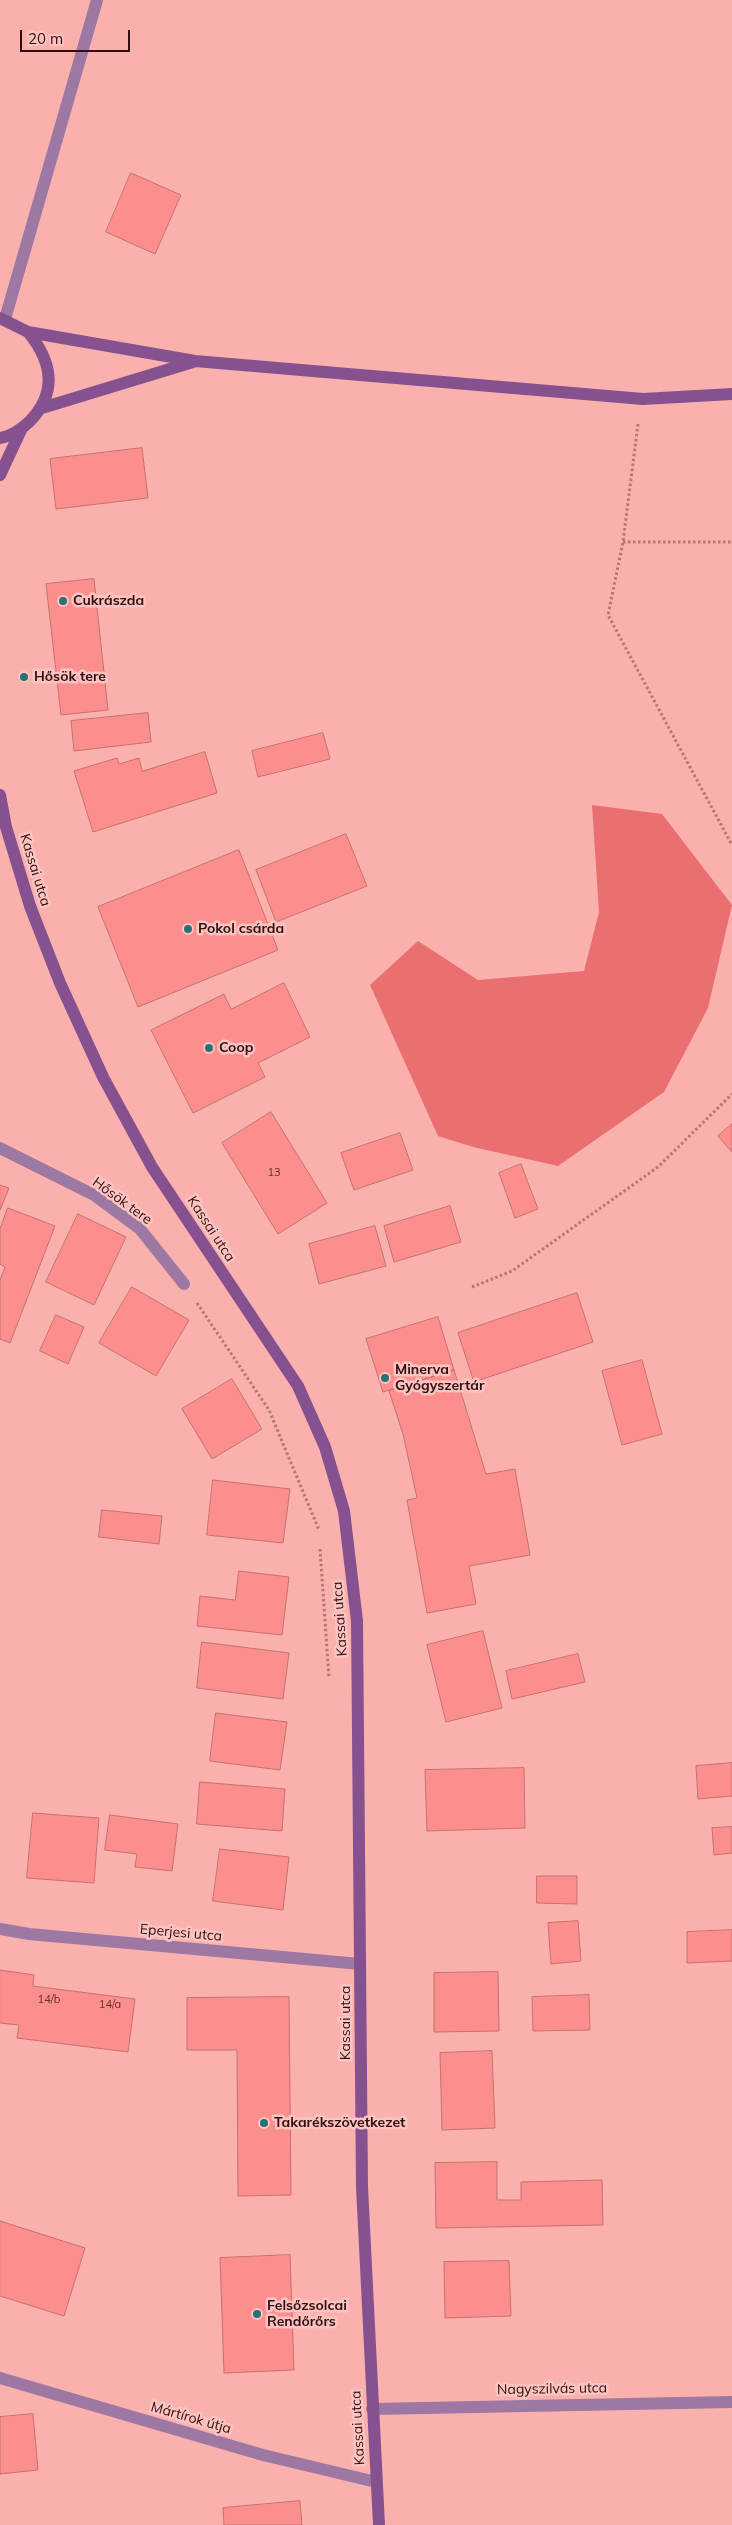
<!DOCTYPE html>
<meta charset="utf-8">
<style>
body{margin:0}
#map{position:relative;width:732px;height:2525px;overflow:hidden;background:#fab1ae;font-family:Mulish,sans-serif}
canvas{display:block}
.scale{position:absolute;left:20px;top:30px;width:110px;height:22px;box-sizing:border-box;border:2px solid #300f10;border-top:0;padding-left:6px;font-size:15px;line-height:18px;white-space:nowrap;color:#300f10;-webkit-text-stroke:4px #fcc3c1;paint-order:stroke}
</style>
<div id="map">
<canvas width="732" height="2525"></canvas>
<div class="scale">20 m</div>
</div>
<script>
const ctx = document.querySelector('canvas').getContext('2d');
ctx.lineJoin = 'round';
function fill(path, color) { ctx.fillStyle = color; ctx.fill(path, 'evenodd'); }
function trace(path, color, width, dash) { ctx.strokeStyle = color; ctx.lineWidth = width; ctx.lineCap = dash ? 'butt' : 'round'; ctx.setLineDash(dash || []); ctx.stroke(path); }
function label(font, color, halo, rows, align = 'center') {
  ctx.font = font + ' Mulish,sans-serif'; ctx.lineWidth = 5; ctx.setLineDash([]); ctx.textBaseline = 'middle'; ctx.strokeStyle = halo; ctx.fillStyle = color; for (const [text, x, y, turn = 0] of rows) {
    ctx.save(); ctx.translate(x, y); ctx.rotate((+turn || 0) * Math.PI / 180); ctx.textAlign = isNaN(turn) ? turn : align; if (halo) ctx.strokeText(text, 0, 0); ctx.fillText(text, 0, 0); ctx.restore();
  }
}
fill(new Path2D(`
 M592 805 662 814 732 905 708 1008 664 1092 558 1166 473 1147 438 1136 370 985 418 941 478 980 584 971 599 912Z`), '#ea6f70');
const building = new Path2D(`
 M131 173 181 195 155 254 106 232Z
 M142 448 148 498 56 509 50 459Z
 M94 579 108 710 61 715 46 584Z
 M148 713 151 742 74 751 71 721Z
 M323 733 330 759 258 777 252 751Z
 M205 752 217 793 93 832 74 771 117 758 119 764 139 758 142 771Z
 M346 834 367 886 276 922 256 870Z
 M239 850 278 950 138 1007 98 907Z
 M284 983 310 1037 258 1063 265 1077 193 1113 151 1030 224 994 231 1009Z
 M271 1112 327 1203 278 1234 222 1143Z
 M732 1124V1152L718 1136Z
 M400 1133 413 1170 354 1190 341 1153Z
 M521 1164 538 1209 515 1218 499 1173Z
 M0 1185 9 1188 0 1210Z
 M450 1206 461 1242 394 1262 384 1226Z
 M8 1208 55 1226 10 1343 0 1339V1280L5 1267 0 1264V1229Z
 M78 1214 126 1237 94 1305 46 1282Z
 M375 1226 386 1266 319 1284 309 1244Z
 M132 1287 189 1320 156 1376 99 1343Z
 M577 1293 593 1342 474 1382 458 1333Z
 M56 1315 84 1327 68 1364 40 1351Z
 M438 1317 454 1370 383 1392 366 1339Z
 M642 1360 662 1434 622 1445 602 1371Z
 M454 1370 486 1474 515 1469 530 1555 469 1566 476 1604 427 1613 407 1500 417 1498 403 1434 389 1391Z
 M232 1379 262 1429 212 1459 182 1409Z
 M213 1480 290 1489 283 1543 207 1535Z
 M102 1510 162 1516 159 1544 99 1537Z
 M239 1571 289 1577 282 1635 197 1626 200 1596 235 1600Z
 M483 1631 502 1708 446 1722 427 1645Z
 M202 1642 289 1653 283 1699 197 1688Z
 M578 1654 585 1682 512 1699 506 1671Z
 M216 1713 287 1722 280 1770 210 1761Z
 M732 1763V1796L698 1799 696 1766Z
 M524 1768 525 1828 427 1831 425 1770Z
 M200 1782 285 1789 282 1831 197 1824Z
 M33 1813 99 1818 94 1883 27 1878Z
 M110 1815 178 1824 172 1871 135 1867 137 1854 105 1850Z
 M732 1827V1853L714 1855 712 1828Z
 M220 1849 289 1857 283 1910 213 1901Z
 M537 1876H577V1904L537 1903Z
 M578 1921 581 1961 551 1964 548 1923Z
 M732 1930V1961L687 1963V1932Z
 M0 1970 34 1975 33 1986 135 1999 128 2052 17 2038 19 2025 0 2023Z
 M498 1972 499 2031 434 2032V1973Z
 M589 1995 590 2030 533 2031 532 1997Z
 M289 1997 291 2195 238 2196 237 2050H187V1998Z
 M492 2051 495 2128 442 2130 440 2053Z
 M497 2162V2200H521V2182L602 2180 603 2225 436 2228 435 2163Z
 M0 2221 85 2248 64 2316 0 2296Z
 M290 2255 294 2370 224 2373 220 2258Z
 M509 2261 511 2316 445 2318 444 2262Z
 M33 2414 38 2470 0 2474V2417Z
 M300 2501 302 2525H224L223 2508Z`);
fill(building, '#fc8f8e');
trace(building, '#c67170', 1);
trace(new Path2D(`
 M638 424 623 542 608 615 732 845
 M623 542H732
 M472 1287 512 1271 658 1167 732 1094
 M197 1303 269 1410 319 1530
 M320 1549 329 1678`), '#b37876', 3, [2.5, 2.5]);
trace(new Path2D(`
 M5 319 97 0
 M0 1148 94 1195 140 1229 184 1284`), '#9c78a2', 12);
trace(new Path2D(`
 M0 1929 29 1934 360 1964
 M0 2378 263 2455 376 2482
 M372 2409 732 2402`), '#9c78a2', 12);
trace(new Path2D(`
 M0 318 28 332 195 361 643 399 732 394
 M42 408 193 362
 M0 438C11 436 22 429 30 421 58 392 52 361 28 332
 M0 475 22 428
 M0 795 6 827 30 906 60 983 103 1077 152 1167 298 1386 325 1447 344 1511 357 1621 362 2187 379 2525`), '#86518f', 12);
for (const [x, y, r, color] of [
 [63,601,5,"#277176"],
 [24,677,5,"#277176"],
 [188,929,5,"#277176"],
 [209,1048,5,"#277176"],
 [385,1378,5,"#277176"],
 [264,2123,5,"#277176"],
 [257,2314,5,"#277176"]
]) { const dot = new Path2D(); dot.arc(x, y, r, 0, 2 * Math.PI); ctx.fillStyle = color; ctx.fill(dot); trace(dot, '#fcc3c1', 2); }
label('11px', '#632f30', null, [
 ["13",274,1173],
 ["14/b",49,2000],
 ["14/a",110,2005]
]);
label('bold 14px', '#300f10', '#fcc3c1', [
 ["Cukrászda",73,601],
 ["Hősök tere",34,677],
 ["Pokol csárda",198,929],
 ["Coop",219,1048],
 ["Minerva",395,1370],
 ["Gyógyszertár",395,1386],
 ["Takarékszövetkezet",274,2123],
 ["Felsőzsolcai",267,2306],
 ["Rendőrőrs",267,2322]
], 'left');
label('14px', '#300f10', '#fcc3c1', [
 ["Kassai utca",35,870,73],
 ["Hősök tere",122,1201,36],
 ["Kassai utca",211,1229,57],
 ["Kassai utca",340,1619,-94],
 ["Eperjesi utca",181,1933,5],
 ["Kassai utca",346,2023,-90],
 ["Nagyszilvás utca",552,2389,-1],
 ["Mártírok útja",191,2418,16],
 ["Kassai utca",358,2428,-93]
]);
</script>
